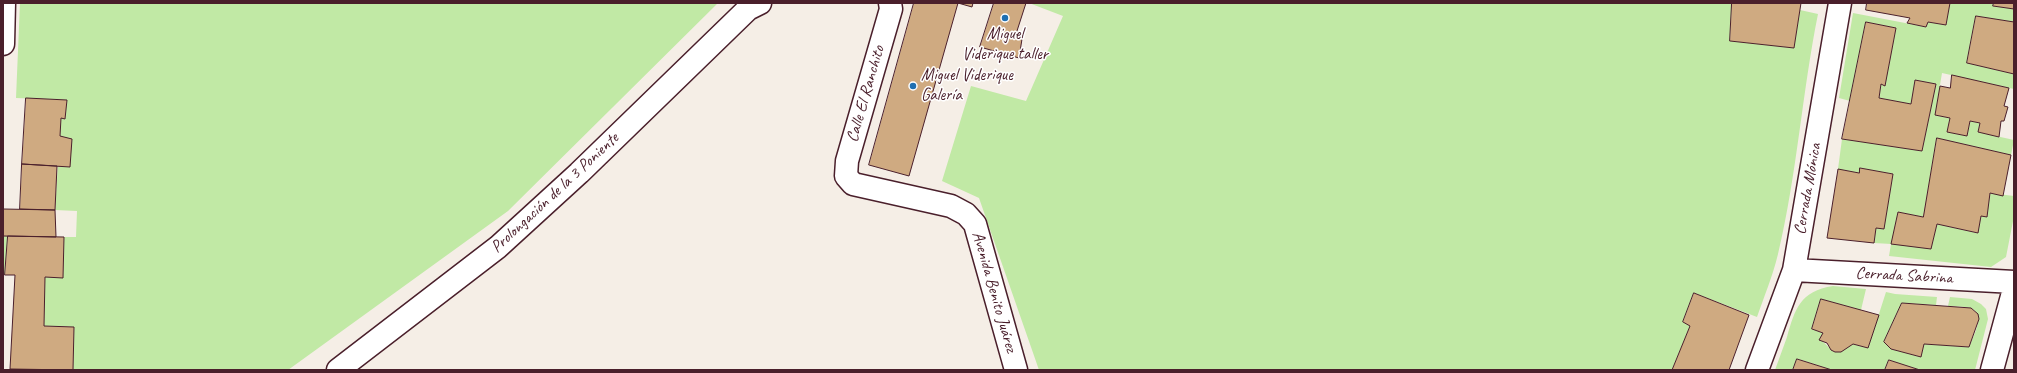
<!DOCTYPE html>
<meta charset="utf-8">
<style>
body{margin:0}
#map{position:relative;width:2017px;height:373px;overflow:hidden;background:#f5eee6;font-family:Caveat,sans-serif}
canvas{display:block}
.frame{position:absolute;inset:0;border:4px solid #4a1f2b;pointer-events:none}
</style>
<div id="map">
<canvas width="2017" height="373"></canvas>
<div class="frame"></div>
</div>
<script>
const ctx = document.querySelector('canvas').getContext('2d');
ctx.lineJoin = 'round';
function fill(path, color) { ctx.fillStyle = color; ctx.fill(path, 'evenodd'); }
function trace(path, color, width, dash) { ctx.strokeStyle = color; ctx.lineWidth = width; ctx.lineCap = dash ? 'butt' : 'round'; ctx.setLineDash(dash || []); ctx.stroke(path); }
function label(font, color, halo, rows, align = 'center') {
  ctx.font = font + ' Caveat,sans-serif'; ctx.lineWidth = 3; ctx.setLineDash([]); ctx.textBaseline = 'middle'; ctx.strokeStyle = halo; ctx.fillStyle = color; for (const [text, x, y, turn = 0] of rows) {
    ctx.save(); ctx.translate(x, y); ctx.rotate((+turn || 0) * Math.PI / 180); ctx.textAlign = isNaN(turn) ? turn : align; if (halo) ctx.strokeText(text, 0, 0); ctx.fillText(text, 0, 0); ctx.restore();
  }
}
fill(new Path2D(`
 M20 3H718L508 211 288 370H73L74 327 44 326 45 277H63L64 237H76L77 211 55 210 61 118H65L67 100 16 98Z
 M1029 3H1732L1730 41 1794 48 1800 10 1818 14C1802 93 1797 175 1778 254 1773 275 1764 297 1757 317L1694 293 1683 322 1690 326 1672 370H1039L979 198 942 181 971 86 1026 101 1063 16Z
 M1950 3H1994L1993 5 2014 9V22L1976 16 1967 63 2014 74V89L1942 73 1935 115 1950 118 1947 132 1967 136 1970 121 1980 123 1978 132 2014 140 2011 155 1937 138 1923 217 1898 212 1892 243 1931 249 1937 224 1977 233 1981 216H1987L1990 193 2014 196V216L2006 257 1991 267 1889 256 1891 244 1874 243 1876 228 1884 229 1893 174 1860 168 1859 173 1838 169 1842 139 1922 151 1936 84 1915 80 1911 104 1879 98 1881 84 1885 85 1896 28 1866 22 1850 101 1839 98 1853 13 1926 27 1928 22 1946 25Z
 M3 236H8L5 275 3 272Z
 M1833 286 1866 289 1861 310 1821 299 1812 329 1823 333 1820 340C1826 343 1829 349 1835 352L1853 344 1868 348 1886 292 1895 294 1937 297 1936 305 1902 303 1884 342 1891 349 1921 357 1924 344 1969 347C1973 336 1987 314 1970 308 1964 306 1955 307 1948 306L1950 297 1972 299 1981 304 1986 309 1988 319 1975 370H1920L1889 360 1885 370H1832L1798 359 1793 370H1775C1779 359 1783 348 1787 337 1795 309 1800 291 1833 286Z`), '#c1e9a5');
const building = new Path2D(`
 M914 3H973L972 7 958 3 909 176 869 165Z
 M994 3H1026L1016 34 1022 39 1019 58 980 47Z
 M1732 3H1801L1794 48 1730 41Z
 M1867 3H1950L1946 25 1928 22 1926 27 1907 23 1910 18 1866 10Z
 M1994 3H2014V9L1993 6Z
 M1976 16 2014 22V74L1967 63Z
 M1866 22 1896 28 1885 86 1881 84 1879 98 1911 104 1915 80 1936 84 1922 151 1842 139Z
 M1952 75 2009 88 2004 106 2008 107 2004 121H2001L1999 137 1978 132 1980 123 1970 121 1967 136 1947 132 1950 118 1935 115 1940 86 1950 88Z
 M26 98 67 100 65 119 61 118 60 136 72 139 70 167 22 164Z
 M1937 138 2011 155 2003 196 1990 193 1987 217 1981 216 1978 233 1937 224 1931 249 1891 244 1898 212 1923 217Z
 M22 164 57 166 55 210 20 209Z
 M1860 168 1893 174 1884 229 1876 228 1874 243 1827 238 1838 169 1859 173Z
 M3 209 55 210 56 237 3 236Z
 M8 236 64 237 63 278 45 277 44 326 74 327 73 370 10 369 15 275H5Z
 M1694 293 1749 315 1729 370H1672L1690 326 1683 322Z
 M1821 299 1879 315 1868 348 1853 344 1841 352H1835L1831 350 1827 343 1819 340 1823 333 1812 329Z
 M1902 303 1971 308 1978 314 1979 319 1969 347 1924 344 1921 357 1891 349 1884 342Z
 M1797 359 1832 370H1793Z
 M1889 360 1920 370H1885Z`);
fill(building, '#cfaa81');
trace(building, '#4a1f2b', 1);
const street = new Path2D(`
 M890 3 891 9 847 161 846 176 853 184 951 206 966 214 975 224 1016 370
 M3 44 4 3
 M1794 270 2014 282
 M338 370 498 247 579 173 748 9 760 3
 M1757 370 1794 270 1840 3
 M1992 370 2014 289`);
trace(street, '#4a1f2b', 25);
trace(street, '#fff', 22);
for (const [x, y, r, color] of [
 [1005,18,4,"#1f6fb2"],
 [913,86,4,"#1f6fb2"]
]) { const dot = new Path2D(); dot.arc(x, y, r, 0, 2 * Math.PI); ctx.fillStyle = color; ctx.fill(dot); trace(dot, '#fff', 1.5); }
label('17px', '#4a1f2b', '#fff', [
 ["Miguel",1005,35],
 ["Viderique taller",1005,55],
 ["Miguel Viderique",921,76,"left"],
 ["Galería",921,96,"left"]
]);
label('17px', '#4a1f2b', '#fff', [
 ["Calle El Ranchito",866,94,-74],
 ["Cerrada Mónica",1808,189,-80],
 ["Prolongación de la 3 Poniente",555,193,-43],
 ["Cerrada Sabrina",1904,276,3],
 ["Avenida Benito Juárez",994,292,74]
]);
</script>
